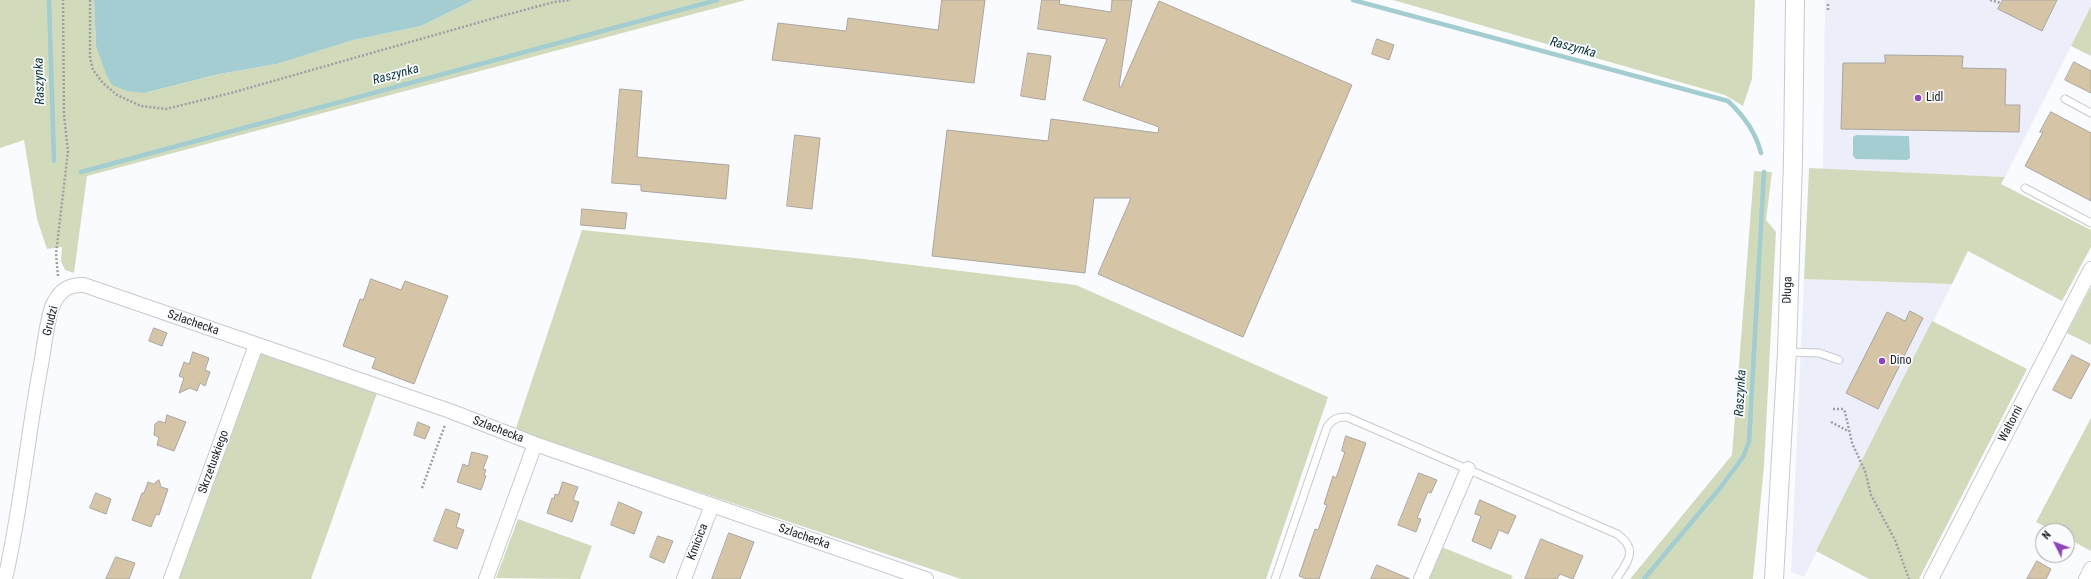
<!DOCTYPE html>
<meta charset="utf-8">
<style>
body{margin:0}
#map{position:relative;width:2091px;height:579px;overflow:hidden;background:#fafbfe;font-family:"Roboto Condensed",sans-serif}
canvas{display:block}
.north{position:absolute;left:2035px;top:523px;width:40px;height:40px;box-sizing:border-box;background:#fafbfe;border:1px solid #a4a5a8;border-radius:50%;rotate:312deg;font-size:11px;font-weight:700;line-height:16px;text-align:center;color:#232426}
.north::after{content:'';display:block;margin:auto;width:14px;height:18px;background:#8d45b8;clip-path:polygon(50% 0,100% 100%,50% 72%,0 100%)}
</style>
<div id="map">
<canvas width="2091" height="579"></canvas>
<div class="north">N</div>
</div>
<script>
const ctx = document.querySelector('canvas').getContext('2d');
ctx.lineJoin = 'round';
function fill(path, color) { ctx.fillStyle = color; ctx.fill(path, 'evenodd'); }
function trace(path, color, width, dash) { ctx.strokeStyle = color; ctx.lineWidth = width; ctx.lineCap = dash ? 'butt' : 'round'; ctx.setLineDash(dash || []); ctx.stroke(path); }
function label(font, color, halo, rows, align = 'center') {
  ctx.font = font + ' "Roboto Condensed",sans-serif'; ctx.lineWidth = 3.5; ctx.setLineDash([]); ctx.textBaseline = 'middle'; ctx.strokeStyle = halo; ctx.fillStyle = color; for (const [text, x, y, turn = 0] of rows) {
    ctx.save(); ctx.translate(x, y); ctx.rotate((+turn || 0) * Math.PI / 180); ctx.textAlign = isNaN(turn) ? turn : align; if (halo) ctx.strokeText(text, 0, 0); ctx.fillText(text, 0, 0); ctx.restore();
  }
}
fill(new Path2D(`
 M1825 0H2091V6L2005 177 1823 169Z
 M1804 279 1952 284 1804 577 1791 572Z`), '#eceff9');
fill(new Path2D(`
 M0 0H94L96 46 144 93 219 74 277 64 352 40 421 26 474 0H746L87 176 74 273 65 270 61 261 62 247 47 249 37 219 24 140 0 148Z
 M1393 0H1755L1752 79 1743 106 1725 95Z
 M2091 6V56L2071 46Z
 M1809 168 2005 177 2001 184 2091 230V247L2062 301 1968 251 1952 284 1804 279Z
 M1754 171 1772 172 1766 220 1776 232 1764 466 1753 579H1630L1732 455Z
 M582 230 855 258 1076 285 1328 397 1266 579H961L515 431Z
 M2091 287V345L2067 333Z
 M1932 321 2027 369 1919 579H1869L1816 551Z
 M266 352 377 393 311 579H176L258 356Z
 M2091 418V551L2067 538V531H2053L2036 522Z
 M518 519 592 546 580 579 496 578Z
 M1442 547 1513 576 1511 579H1429Z`), '#d1dbbc');
fill(new Path2D(`
 M94 0H474L421 26 353 40 277 64 219 74 144 93 127 91 112 85 106 74 96 46Z
 M1856 135 1909 136 1910 158 1907 160 1856 159 1853 156V137Z`), '#a3cdd1');
trace(new Path2D(`
 M49 0 54 161
 M1353 0 1728 101C1743 115 1756 133 1761 153
 M81 172 717 0
 M1644 579 1721 487 1743 457 1749 442 1764 172`), '#a3cdd1', 4.5);
const building = new Path2D(`
 M942 0H985L974 83 772 60 778 23 846 31 848 18 938 30Z
 M1042 0H1060L1059 4 1111 12 1112 0H1132L1119 87H1121L1159 1 1352 85 1243 337 1098 274 1131 198H1094L1085 273 932 256 947 130 1048 141 1051 119 1158 133 1159 127 1083 100 1107 39 1038 29Z
 M2003 0H2057L2042 31 1998 9Z
 M1377 39 1394 45 1389 60 1372 54Z
 M1028 53 1051 56 1045 100 1021 96Z
 M1885 55 1963 56 1962 68 2006 69 2005 105H2020L2019 132 1841 129 1843 63H1885Z
 M2074 62 2091 71V93L2065 80Z
 M620 89 642 91 637 157 729 165 726 199 641 191V185L612 183Z
 M2051 112 2091 133V201L2025 166 2043 132H2040Z
 M795 135 820 138 812 209 787 206Z
 M582 209 627 213 625 229 581 225Z
 M371 279 401 290 405 281 448 296 414 384 372 368 376 358 343 346 360 299 363 300Z
 M1910 311 1923 318 1878 409 1846 393 1887 312 1905 321Z
 M154 328 167 333 162 346 149 341Z
 M193 352 209 358 205 370 210 372 205 386 200 383 197 391 190 388 179 393 184 378 179 376 184 362 189 364Z
 M2072 355 2090 364 2071 399 2053 390Z
 M167 415 186 422 174 451 157 445 159 437 154 435 155 424 159 421 165 423Z
 M418 422 430 427 425 439 414 435Z
 M1346 436 1366 443 1319 579H1307L1299 576 1315 529 1318 530 1327 505 1324 504 1333 476 1336 478 1345 452 1342 451Z
 M472 452 488 456 483 469 486 470 484 475 486 476 481 490 457 482 463 464 468 466Z
 M1419 473 1437 480 1431 493 1428 492 1417 518 1421 519 1416 532 1398 525Z
 M159 480 161 487 168 489 159 515 156 514 151 527 132 520 142 493H144L148 482 153 484Z
 M563 482 578 487 573 500 579 502 572 522 547 513 552 498 554 499 555 494 558 495Z
 M96 493 111 499 106 514 90 508Z
 M1480 500 1516 516 1508 534 1499 530 1491 549 1472 541 1481 516 1475 514Z
 M619 502 642 512 634 534 611 525Z
 M446 509 460 514 456 527 464 530 457 549 434 541Z
 M729 533 754 542 740 579H712Z
 M658 536 673 541 664 563 650 557Z
 M1541 539 1583 556 1573 579 1560 574 1557 579H1525Z
 M116 557 135 563 129 579H106Z
 M2037 561 2051 569 2046 579H2027Z
 M1377 565 1410 579H1371Z`);
fill(building, '#d6c4a7');
trace(building, '#a8a6a1', 1);
const service = new Path2D(`
 M2065 99 2091 113
 M2025 188 2091 223
 M1787 352 1819 353 1839 360
 M1275 579 1327 427C1333 419 1337 417 1347 417L1617 534C1639 549 1628 562 1616 579`);
const minor = new Path2D(`
 M5 579C21 510 27 439 40 370 44 351 46 324 52 307 58 292 67 284 84 285L450 411 535 444 926 579
 M171 579 256 345
 M486 579 535 444
 M684 579 712 505
 M1421 579 1468 469
 M1931 579 2091 269
 M2086 579 2091 569`);
const tertiary = new Path2D(`
 M1774 579 1787 352 1793 160 1795 0`);
trace(service, '#c8c9ce', 9);
trace(minor, '#c8c9ce', 16);
trace(tertiary, '#c8c9ce', 20);
trace(new Path2D(`
 M90 0V58L93 70 103 83 117 95 141 106 166 109 231 93 498 17 554 2 571 0
 M1990 0 2001 3
 M1828 10V4
 M58 276 56 254 68 151 64 115 63 0
 M1833 409H1843L1845 412 1852 443 1865 471 1871 495 1895 540 1909 579
 M1831 422 1848 431
 M422 488 445 425`), '#9e9fa2', 2.5, [2, 2]);
trace(service, '#fff', 7);
trace(minor, '#fff', 14);
trace(tertiary, '#fff', 18);
for (const [x, y, r, color] of [
 [1918,98,4,"#8d45b8"],
 [1882,361,4,"#8d45b8"]
]) { const dot = new Path2D(); dot.arc(x, y, r, 0, 2 * Math.PI); ctx.fillStyle = color; ctx.fill(dot); trace(dot, '#fafbfe', 1.5); }
label('12px', '#232426', '#fafbfe', [
 ["Lidl",1926,98],
 ["Dino",1890,361]
], 'left');
label('12px', '#232426', '#fafbfe', [
 ["Długa",1788,290,-88],
 ["Grudzi",51,321,-76],
 ["Szlachecka",193,323,19],
 ["Waltorni",2011,424,-63],
 ["Szlachecka",498,430,21],
 ["Skrzetuskiego",214,462,-70],
 ["Szlachecka",804,537,19],
 ["Kmicica",698,542,-69]
]);
label('italic 13px', '#0b3538', '#fafbfe', [
 ["Raszynka",1573,48,15],
 ["Raszynka",396,75,-15],
 ["Raszynka",40,81,-92],
 ["Raszynka",1741,393,-87]
]);
</script>
